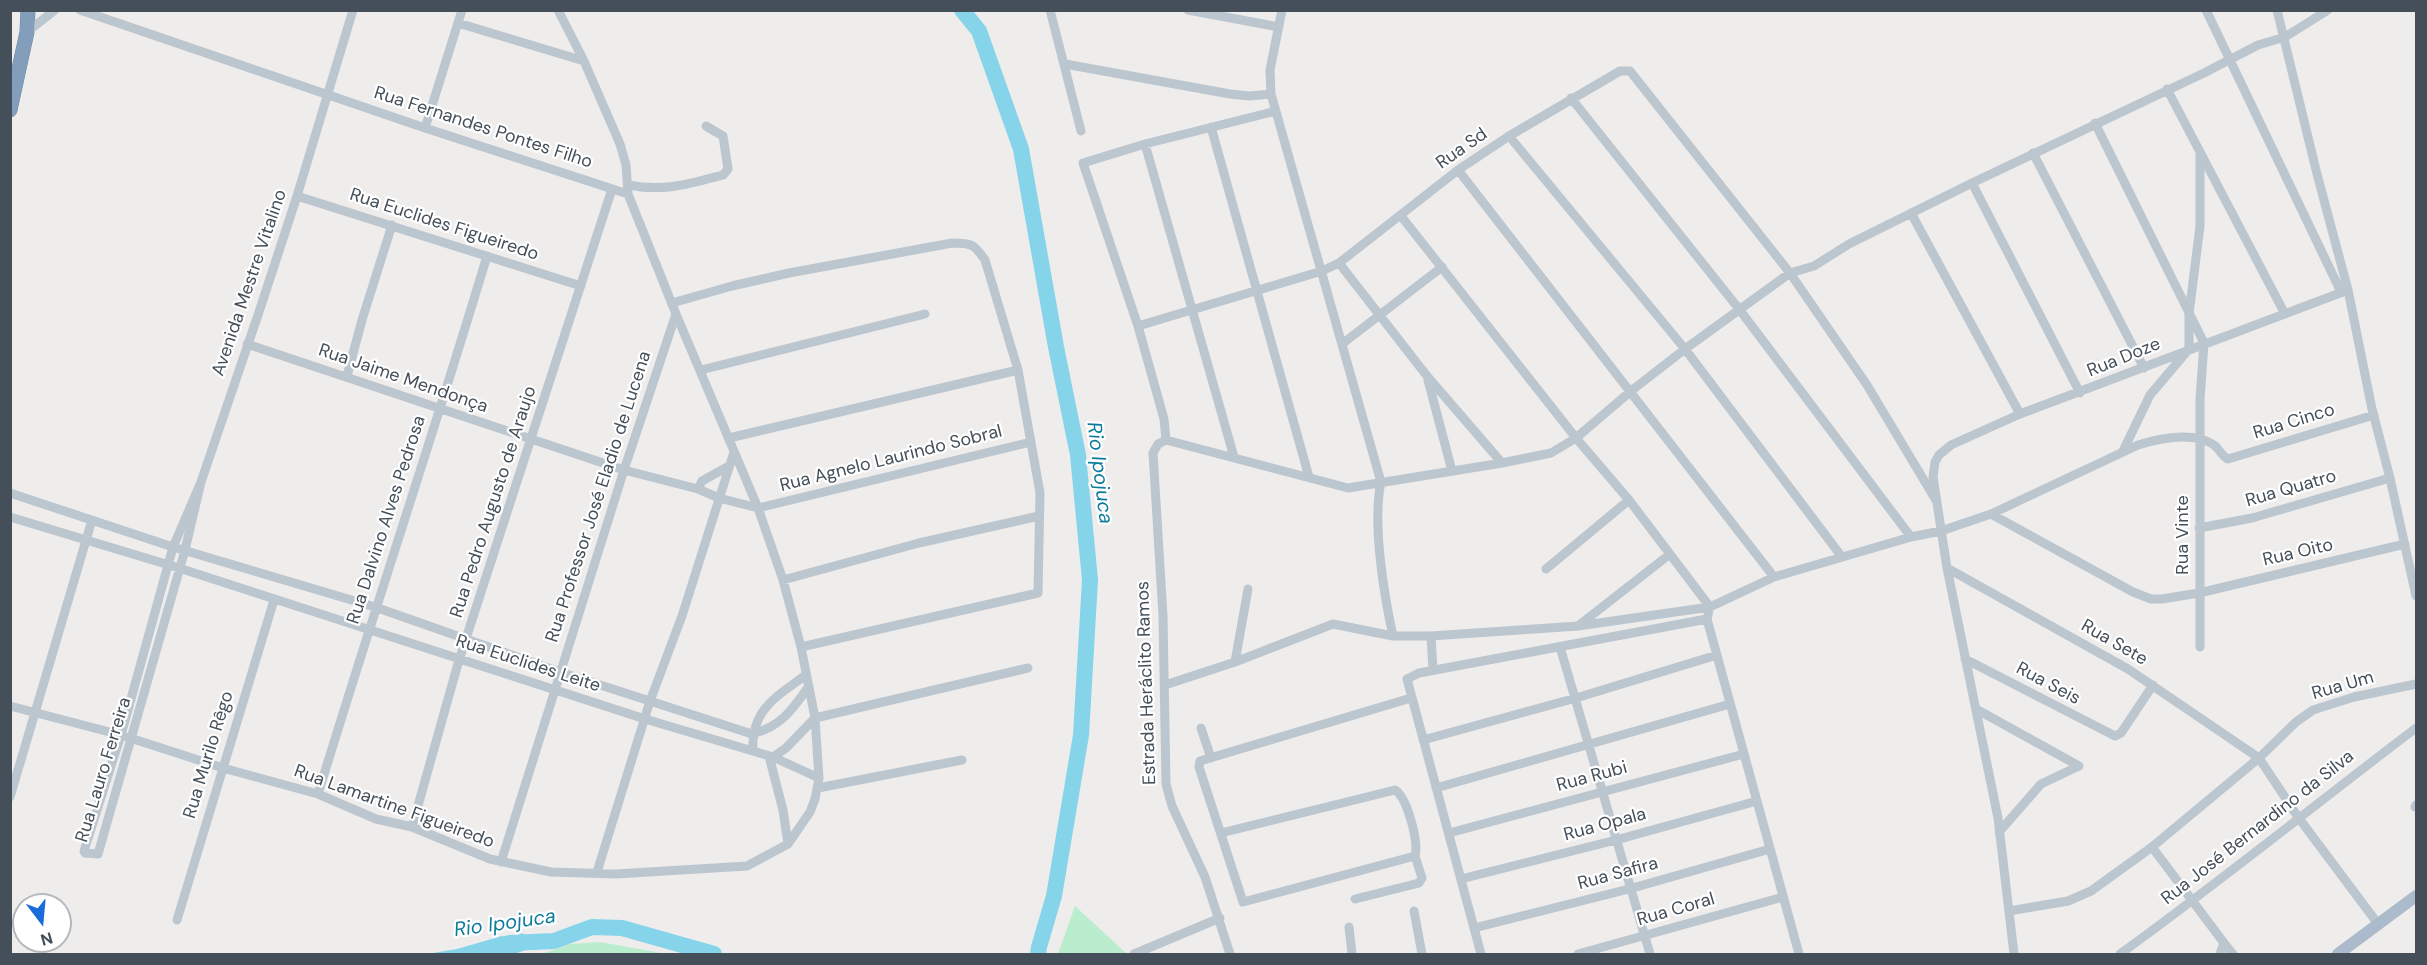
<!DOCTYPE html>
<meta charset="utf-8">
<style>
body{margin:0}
#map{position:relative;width:2427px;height:965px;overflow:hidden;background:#efecec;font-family:"DM Sans",sans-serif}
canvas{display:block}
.frame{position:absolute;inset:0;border:12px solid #444f59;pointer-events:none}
.north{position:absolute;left:12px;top:893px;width:60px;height:60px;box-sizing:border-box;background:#fff;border:2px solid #b4b9bd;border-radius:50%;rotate:164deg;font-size:16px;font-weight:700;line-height:24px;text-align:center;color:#444f59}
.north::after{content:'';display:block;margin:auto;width:21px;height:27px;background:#1a6cda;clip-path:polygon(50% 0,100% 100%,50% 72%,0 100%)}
</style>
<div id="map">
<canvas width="2427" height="965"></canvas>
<div class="frame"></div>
<div class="north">N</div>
</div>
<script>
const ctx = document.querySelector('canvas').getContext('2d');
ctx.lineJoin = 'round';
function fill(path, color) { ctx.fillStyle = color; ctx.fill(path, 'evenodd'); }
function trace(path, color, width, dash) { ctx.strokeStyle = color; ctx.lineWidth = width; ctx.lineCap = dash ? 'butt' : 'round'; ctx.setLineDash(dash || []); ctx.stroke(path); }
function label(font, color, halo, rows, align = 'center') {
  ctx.font = font + ' "DM Sans",sans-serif'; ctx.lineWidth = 4.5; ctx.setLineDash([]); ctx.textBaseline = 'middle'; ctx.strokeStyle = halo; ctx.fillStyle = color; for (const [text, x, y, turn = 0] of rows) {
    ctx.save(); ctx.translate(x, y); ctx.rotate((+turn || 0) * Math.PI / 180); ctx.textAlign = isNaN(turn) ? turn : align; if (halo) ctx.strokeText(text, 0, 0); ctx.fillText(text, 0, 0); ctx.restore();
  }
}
fill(new Path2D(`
 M1075 906 1127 954H1058Z
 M600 942 656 952 663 954H542L570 944Z`), '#b9edce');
fill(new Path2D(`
 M522 933 529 938 537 950H526L514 954H427L457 949 502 936 511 938Z`), '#86d4ea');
trace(new Path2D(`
 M962 10 979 31 1021 149 1056 347 1078 455 1090 580 1081 735 1054 896 1039 947 1038 954
 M509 943 554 941 592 927 622 928 714 954`), '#86d4ea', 16);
const highway = new Path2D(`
 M10 110 27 32 28 10`);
trace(highway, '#6f89a7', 15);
trace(new Path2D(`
 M80 10 425 128 628 194
 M558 10 584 61
 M1050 10 1081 131
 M1188 10 1279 27
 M1282 10 1270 70 1271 94 1381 482C1372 523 1384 595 1393 636
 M2206 10 2341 292
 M2277 10 2317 174 2348 290 2372 409 2390 478 2416 596
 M27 32 55 10
 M1065 64 1230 94 1249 96 1271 94
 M2167 89 2285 314
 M1571 98 1739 309 1911 537
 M2095 123 2204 343 2200 399V647
 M1211 127 1309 477
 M425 128 462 10
 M1509 136 1685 349 1842 557
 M1145 144 1234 457
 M2033 153 2144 368
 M1458 170 1774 577
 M1972 183 2080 393
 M628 185C664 192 689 184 723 175L728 169 723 136 706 126
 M297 196 581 286
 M1911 213 2020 414
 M1339 263 1427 376 1502 463
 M672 303 732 286 789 273 952 243C972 243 974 244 985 260L1018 370 1040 493 1038 593 801 647
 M1138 326 1322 271 1339 263 1458 170 1509 136 1620 71H1630L1790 273 1867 385 1937 502
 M247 344 624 470 698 489 719 498 758 508 1031 442
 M1342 344 1442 267
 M701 370 925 314
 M347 376 362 320 392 225
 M1428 380 1452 471
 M729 438 1018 370
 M1166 440 1348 488 1502 463 1551 453 1576 438 1631 391 1685 349 1790 273 1814 266 1849 244 1972 183 2204 73 2258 45 2285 37 2328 10
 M1166 440 1158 444 1153 453 1163 616 1166 784 1172 806 1205 877 1230 954
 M1166 440 1164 419 1138 326 1083 163 1145 144 1276 111
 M2123 451 2150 395 2189 349V314L2200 226V153
 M201 482 185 550 98 854 85 853 84 851 121 735 173 547 201 482 259 312 297 196 353 10
 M698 489 702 481 729 466
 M10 493 173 547 375 607 560 672 752 734C781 727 793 709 809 686
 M1991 514 2133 592 2151 599H2162L2199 593 2405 544
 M10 517 179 568 645 719 773 757 786 748 815 718 1028 668
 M2199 528 2252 518 2390 478
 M1947 568 2128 669 2259 758 2298 817 2378 924
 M1546 569 1629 500
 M783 580 919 543 1039 516
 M1578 626 1670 554
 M1431 636 1433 670
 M1560 647 1650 954
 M1965 659 2115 736 2121 733 2153 685
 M1235 662 1248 589
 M1165 685 1235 662 1333 624 1393 636H1431L1578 626 1710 607 1629 500 1576 438 1401 216
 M10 706 121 735 223 768 318 794 376 819 412 827 490 859 551 872 616 874 747 866 788 844 810 812 815 799 819 778 815 718 801 647 783 580 758 508 676 314 628 194 626 165 620 144 584 61 458 23
 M1976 709 2079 766 2041 784 1999 832
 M1201 728 1211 758
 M1423 740 1576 698 1717 655
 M753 751C751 709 776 697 806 675
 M769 756 783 810 788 844
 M773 757 819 778
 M818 788 962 760
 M1436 788 1730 704
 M318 794C373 614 433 436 487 256
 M10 797 92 520
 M2415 807 2416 805
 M412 827 459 660 612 189
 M1221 833 1395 790C1407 797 1419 842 1415 856L1243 902 1199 767 1200 761 1411 698
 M1449 833 1744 754
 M2152 847 2224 943 2220 954
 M501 862 624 470 676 314
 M597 872 650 701 682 616 734 452
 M1461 879 1616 840 1757 801
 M1355 899 1419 883 1422 878 1415 856
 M1414 911 1422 954
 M2009 911 2068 901 2091 891 2152 847 2259 758 2296 722 2313 710 2354 697 2416 684
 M177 920 274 600
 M1349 927 1352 954
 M1474 928 1629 889 1770 849
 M2224 943 2233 954
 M1134 954 1220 918
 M1481 954 1407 679 1419 673 1707 619
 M1578 954 1783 897
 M1799 954 1707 619 1710 607 1774 577 1911 537 1941 531 1991 514 2138 445C2161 438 2193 431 2214 445 2220 449 2221 456 2228 459L2374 415
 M2014 954 1998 818 1947 568 1933 477 1935 462 1939 455 1951 445 2020 414 2348 290
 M2120 954C2221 881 2317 803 2416 728`), '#bcc6ce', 9);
trace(new Path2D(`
 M2338 954 2416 896`), '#abbbcb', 12);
trace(highway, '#839ebb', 14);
label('18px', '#444f59', '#fff', [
 ["Rua Fernandes Pontes Filho",483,128,18],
 ["Rua Sd",1462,149,-35],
 ["Rua Euclides Figueiredo",444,225,18],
 ["Avenida Mestre Vitalino",250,283,-71],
 ["Rua Doze",2124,358,-22],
 ["Rua Jaime Mendonça",403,379,19],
 ["Rua Cinco",2294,422,-17],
 ["Rua Agnelo Laurindo Sobral",891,459,-14],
 ["Rua Quatro",2291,489,-16],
 ["Rua Professor José Eladio de Lucena",599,497,-72],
 ["Rua Pedro Augusto de Araujo",494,502,-72],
 ["Rua Dalvino Alves Pedrosa",387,520,-72],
 ["Rua Vinte",2183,535,-90],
 ["Rua Oito",2298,553,-13],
 ["Rua Sete",2114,643,30],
 ["Rua Euclides Leite",528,664,18],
 ["Estrada Heráclito Ramos",1147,683,-92],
 ["Rua Seis",2048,684,28],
 ["Rua Um",2343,686,-16],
 ["Rua Murilo Rêgo",209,755,-73],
 ["Rua Lauro Ferreira",104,770,-73],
 ["Rua Rubi",1592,777,-15],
 ["Rua Lamartine Figueiredo",394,807,20],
 ["Rua Opala",1605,825,-15],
 ["Rua José Bernardino da Silva",2258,828,-38],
 ["Rua Safira",1618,874,-15],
 ["Rua Coral",1676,910,-16]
]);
label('italic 20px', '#0d7c9c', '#fff', [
 ["Rio Ipojuca",1099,473,83],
 ["Rio Ipojuca",505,924,-8]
]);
</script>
